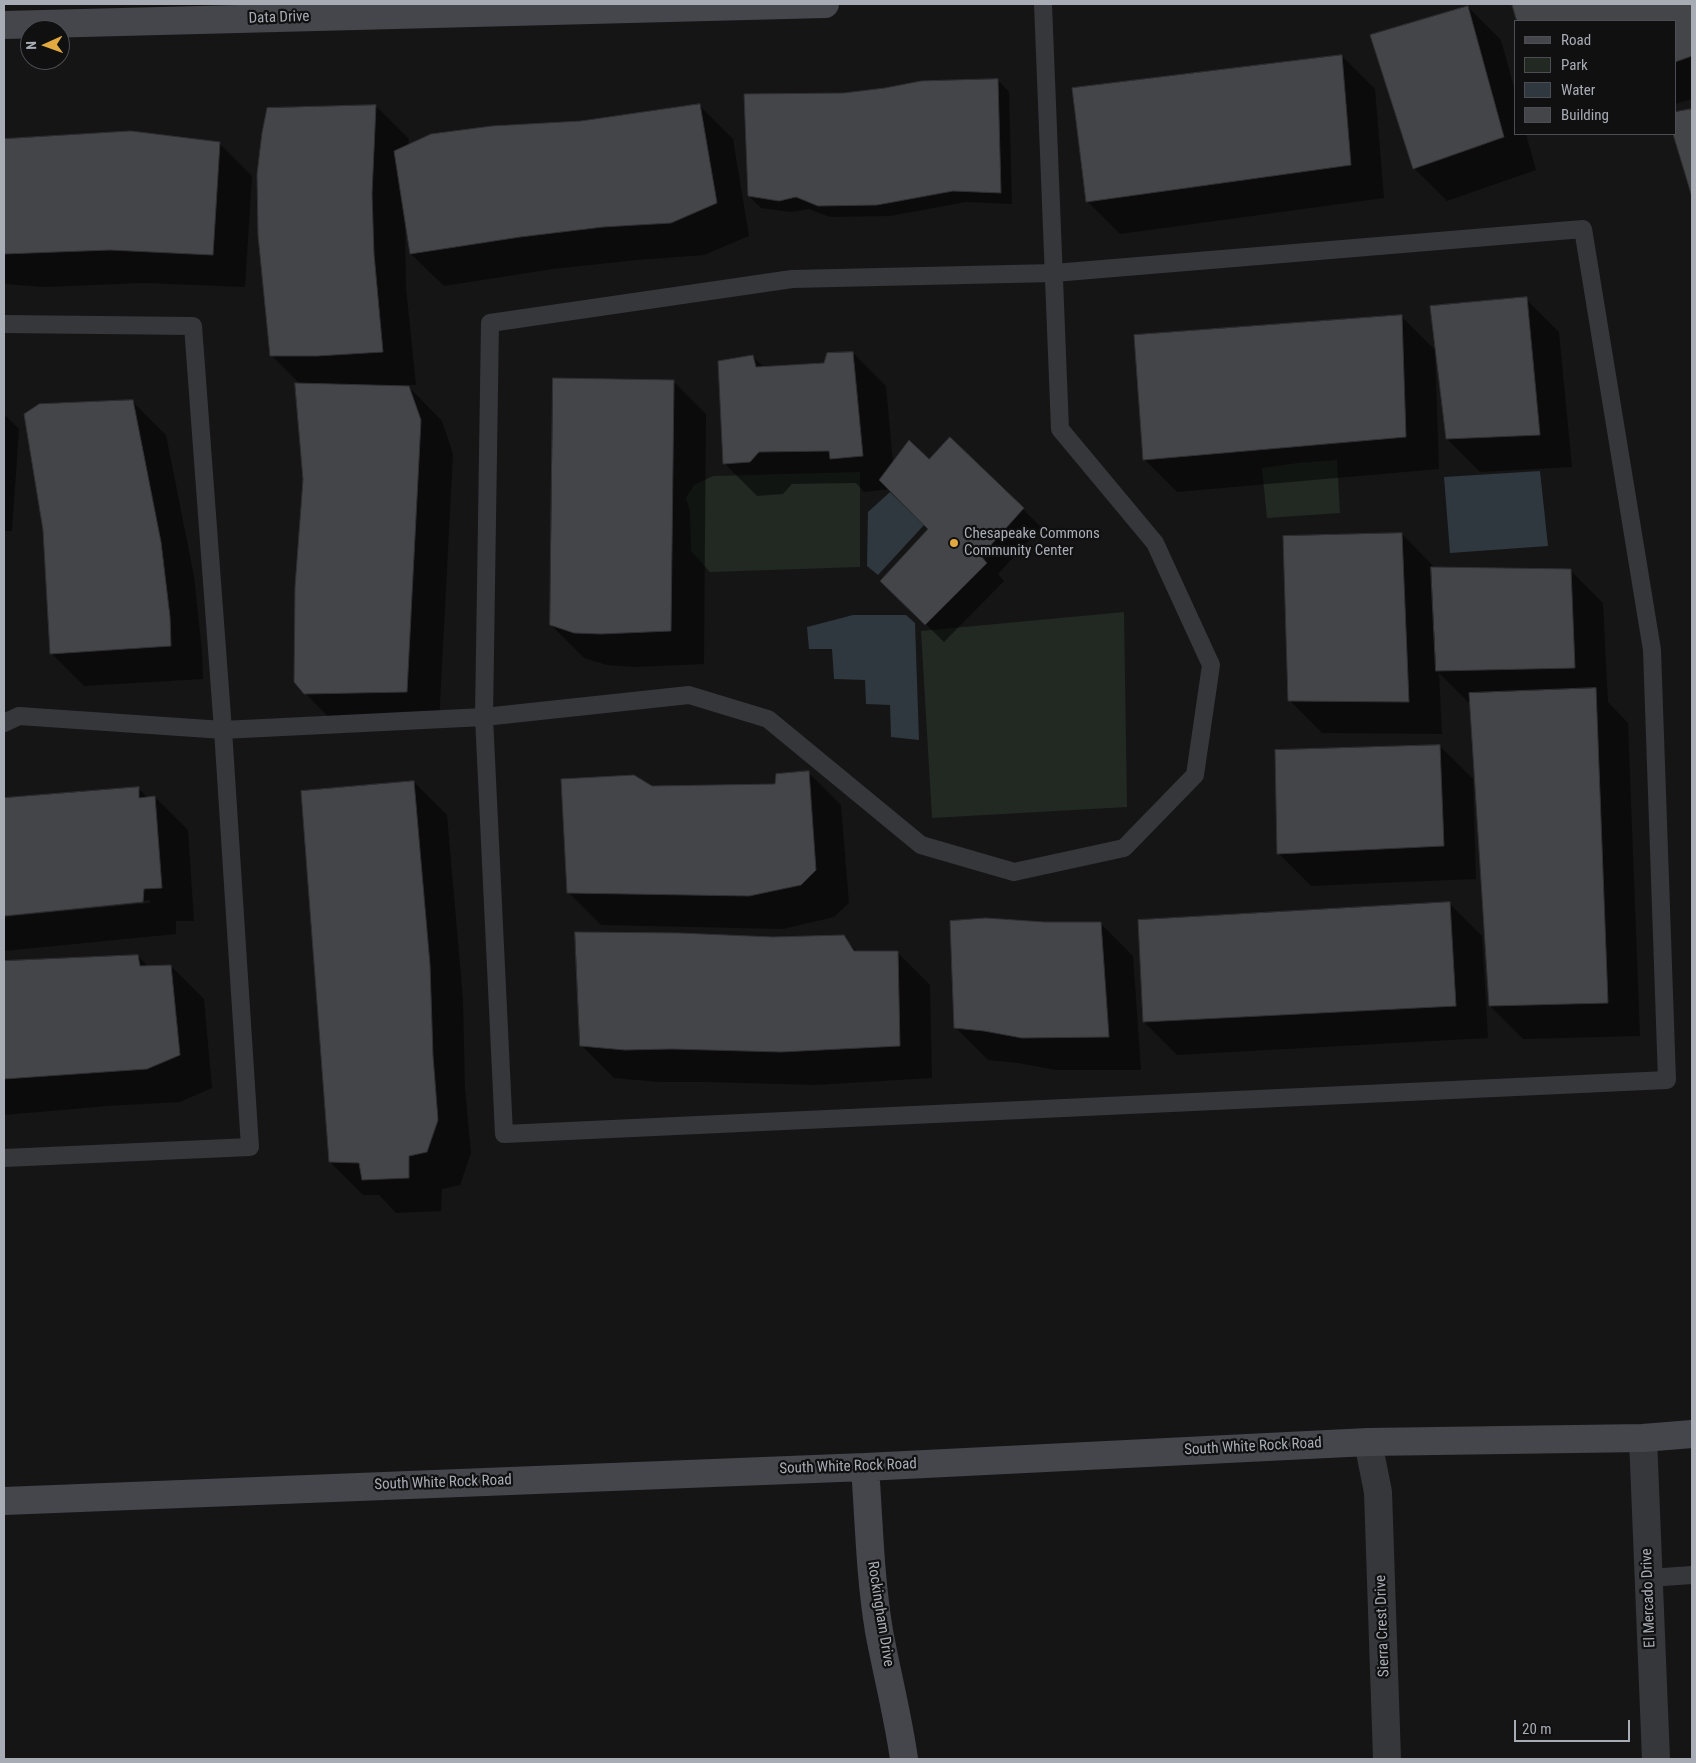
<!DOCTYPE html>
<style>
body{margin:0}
#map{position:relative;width:1696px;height:1763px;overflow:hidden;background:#151516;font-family:"Roboto Condensed",sans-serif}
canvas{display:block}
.frame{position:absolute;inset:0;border:5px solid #a8acb5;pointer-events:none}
.legend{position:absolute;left:1514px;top:20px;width:162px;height:115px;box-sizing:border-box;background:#101011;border:1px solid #4d4e53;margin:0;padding:6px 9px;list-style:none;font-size:15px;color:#a8acb5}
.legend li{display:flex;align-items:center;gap:10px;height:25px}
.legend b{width:25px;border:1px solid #4d4e53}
.north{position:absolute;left:20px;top:20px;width:50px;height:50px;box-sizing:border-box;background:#101011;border:1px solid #4d4e53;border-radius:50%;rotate:268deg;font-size:14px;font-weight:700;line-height:20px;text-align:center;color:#a8acb5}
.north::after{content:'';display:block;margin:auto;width:18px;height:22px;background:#e2a941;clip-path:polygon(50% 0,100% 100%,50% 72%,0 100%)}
.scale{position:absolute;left:1514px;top:1720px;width:116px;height:22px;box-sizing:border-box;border:2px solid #a8acb5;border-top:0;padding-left:6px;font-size:15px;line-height:18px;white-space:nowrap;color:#a8acb5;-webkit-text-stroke:4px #101011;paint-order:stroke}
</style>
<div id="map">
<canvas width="1696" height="1763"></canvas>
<div class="frame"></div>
<ul class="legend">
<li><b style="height:6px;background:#44464b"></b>Road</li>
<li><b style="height:14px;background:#212922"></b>Park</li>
<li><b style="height:14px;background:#2f383e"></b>Water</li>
<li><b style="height:14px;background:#444549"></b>Building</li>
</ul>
<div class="north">N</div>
<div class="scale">20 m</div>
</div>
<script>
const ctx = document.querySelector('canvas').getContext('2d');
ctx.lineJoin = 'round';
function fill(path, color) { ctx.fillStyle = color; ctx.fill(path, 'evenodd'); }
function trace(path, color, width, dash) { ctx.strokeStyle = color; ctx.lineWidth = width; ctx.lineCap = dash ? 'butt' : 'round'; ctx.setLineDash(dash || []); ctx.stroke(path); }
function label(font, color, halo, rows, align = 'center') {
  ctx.font = font + ' "Roboto Condensed",sans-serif'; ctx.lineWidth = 4.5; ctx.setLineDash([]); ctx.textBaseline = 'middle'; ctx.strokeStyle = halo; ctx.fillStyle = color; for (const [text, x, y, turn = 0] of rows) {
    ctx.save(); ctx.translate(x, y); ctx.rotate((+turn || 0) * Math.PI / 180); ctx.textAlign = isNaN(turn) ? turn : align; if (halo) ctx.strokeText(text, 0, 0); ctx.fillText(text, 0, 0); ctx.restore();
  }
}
fill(new Path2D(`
 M1337 460 1340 513 1267 518 1262 468 1298 463Z
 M860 472V567L710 572 691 551 690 511 686 498 694 485 713 476Z
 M1124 612 1127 807 932 818 921 631Z`), '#212922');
fill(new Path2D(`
 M1540 471 1548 546 1450 553 1444 477Z
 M890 492 924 525 878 575 867 566 868 512Z
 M853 615H906L915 623 919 740 891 737 890 705 866 704 865 680 834 679 832 649H809L807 627Z`), '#2f383e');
fill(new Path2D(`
 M1513 4H1692V99L1675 104V21H1518Z
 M1468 7 1501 40 1515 91V134H1526L1536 170 1447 201 1414 168Z
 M1342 56 1375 89 1384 198 1120 234 1087 201Z
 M998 80 1009 92 1012 204 966 202 890 216 830 217 809 209 791 212 761 208 749 196 844 94Z
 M376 106 409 139 408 146 700 106 733 139 749 236 704 255 637 260 553 269 444 286 411 254 405 221 406 288 416 385H407L442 421 453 454 439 724 338 727 305 693 304 480 300 384 271 355 268 110Z
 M1692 110V193L1675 134V114Z
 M131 132 219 143 252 176 245 287 144 283 45 287 4 284V140Z
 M1526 299 1559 332 1572 467 1480 472 1447 439Z
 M1402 317 1436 351H1435L1439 469 1177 492 1144 459Z
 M853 353 886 386 893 463 929 461 950 438 1041 527 998 574 1004 581 944 642 882 581 930 529 890 489 864 492 856 483 792 484 783 494 757 496 724 463 752 356 764 367 825 364Z
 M673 381 706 414 704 664 635 667 607 665 584 658 551 625Z
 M133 402 166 435 194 576 202 651 203 679 84 686 51 653Z
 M4 414 19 429 12 531H4Z
 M1402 534 1435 568 1570 570 1603 603 1608 702 1628 723 1640 1036 1523 1039 1490 1006 1470 704 1439 673 1442 734 1322 733 1289 700Z
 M1440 746 1473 779 1476 879 1311 886 1278 853Z
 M809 773 841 805 849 903 834 917 783 929 601 925 568 892 652 788 777 785Z
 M414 782 447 815 463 999 465 1089 471 1153 460 1185 442 1189 441 1211 396 1213 379 1195H363L330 1162Z
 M138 788 148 798 155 797 188 830 194 921H176V934L4 951V917L150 903V900L4 914V799Z
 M1449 903 1482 936 1488 1038 1177 1055 1144 1022Z
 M1100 923 1133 956 1141 1070H1056L1018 1063 988 1060 955 1027 1044 924Z
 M843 937 858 952H897L930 985 932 1078 815 1085 705 1082H659L614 1078 581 1045 773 938Z
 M138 956 149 967 171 966 204 999 212 1088 180 1102 108 1106 4 1115V962Z`), '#0007');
const building = new Path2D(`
 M1512 4H1692V56L1675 62V21H1517Z
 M1468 6 1504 137 1413 169 1370 35Z
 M1342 55 1351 165 1086 202 1072 88Z
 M998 79 1001 193 953 191 877 205 818 206 796 197 779 201 748 196 744 94 844 93 885 88 921 81Z
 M700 104 717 203 671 223 603 227 520 237 410 254 394 151 431 134 492 126 581 121Z
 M376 105 372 194 374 254 383 352 317 356H270L258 235 257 174 262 133 267 108Z
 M1692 109V197L1673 134H1675V112Z
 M131 131 220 142 213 255 110 250 4 254V139Z
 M1527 297 1540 435 1446 439 1430 306Z
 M1402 315 1406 437 1143 460 1134 335Z
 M853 352 863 456 830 459 829 451 759 452 750 462 723 464 718 361 753 355 756 367 824 363 827 353Z
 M553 378 674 380 671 631 601 634 574 633 550 625Z
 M295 383 409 386 421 420 407 692 304 694 294 682 295 587 303 480Z
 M133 400 161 542 170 617 171 646 50 654 43 530 24 414 39 404Z
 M950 437 1024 508 981 556 987 563 925 625 880 581 928 529 879 480 909 440 929 459Z
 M1402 533 1409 702 1288 701 1283 536Z
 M1431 567 1571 569 1575 668 1436 671Z
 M1596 688 1608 1003 1489 1006 1469 693Z
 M1440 745 1444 846 1277 854 1275 750Z
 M809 771 816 870 801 885 749 896 567 893 561 779 634 775 652 786 775 784 776 774Z
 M414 781 430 965 433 1056 438 1120 427 1152 409 1156V1178L362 1180 359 1163 329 1162 301 791Z
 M139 787V798L155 796 162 888 144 889 143 902 4 916V798Z
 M1450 902 1456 1006 1143 1022 1138 920Z
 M986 918 1044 922H1101L1109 1037 1022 1038 984 1031 954 1028 950 921Z
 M575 932 679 933 773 937 844 935 854 951H898L900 1046 781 1052 672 1049 625 1050 580 1046Z
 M138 955 140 966 171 965 180 1055 147 1069 4 1079V961Z`);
fill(building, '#444549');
trace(building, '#2f2f32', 1);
trace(new Path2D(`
 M1583 229 1652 650 1667 1080 504 1134 484 717 490 323 792 279 1054 273Z
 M4 324 193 326 223 730 250 1147 4 1158
 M4 723 19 716 223 730 484 717 689 695 768 719 921 845 1014 872 1124 848 1195 775 1211 665 1155 543 1060 429 1043 4
 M1649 1578 1692 1575`), '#36373b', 18);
trace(new Path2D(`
 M1643 1438 1656 1759
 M1368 1442 1378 1492 1387 1759`), '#36373b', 28);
trace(new Path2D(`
 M4 25 825 4
 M865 1467C869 1522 870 1577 879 1631 887 1674 898 1716 904 1759
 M4 1501 865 1467 1368 1442 1643 1438 1692 1434`), '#44464b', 28);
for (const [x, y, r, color] of [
 [954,543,5,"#e2a941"]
]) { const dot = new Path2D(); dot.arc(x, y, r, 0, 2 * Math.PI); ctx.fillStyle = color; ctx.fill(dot); trace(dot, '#101011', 2); }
label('15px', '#a8acb5', '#101011', [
 ["Data Drive",279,18,-2],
 ["South White Rock Road",1253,1447,-3],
 ["South White Rock Road",848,1467,-2],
 ["South White Rock Road",443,1483,-2],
 ["El Mercado Drive",1649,1598,-92],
 ["Rockingham Drive",880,1614,81],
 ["Sierra Crest Drive",1383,1626,-92]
]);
label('15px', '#a8acb5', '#101011', [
 ["Chesapeake Commons",964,534],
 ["Community Center",964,551]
], 'left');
</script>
